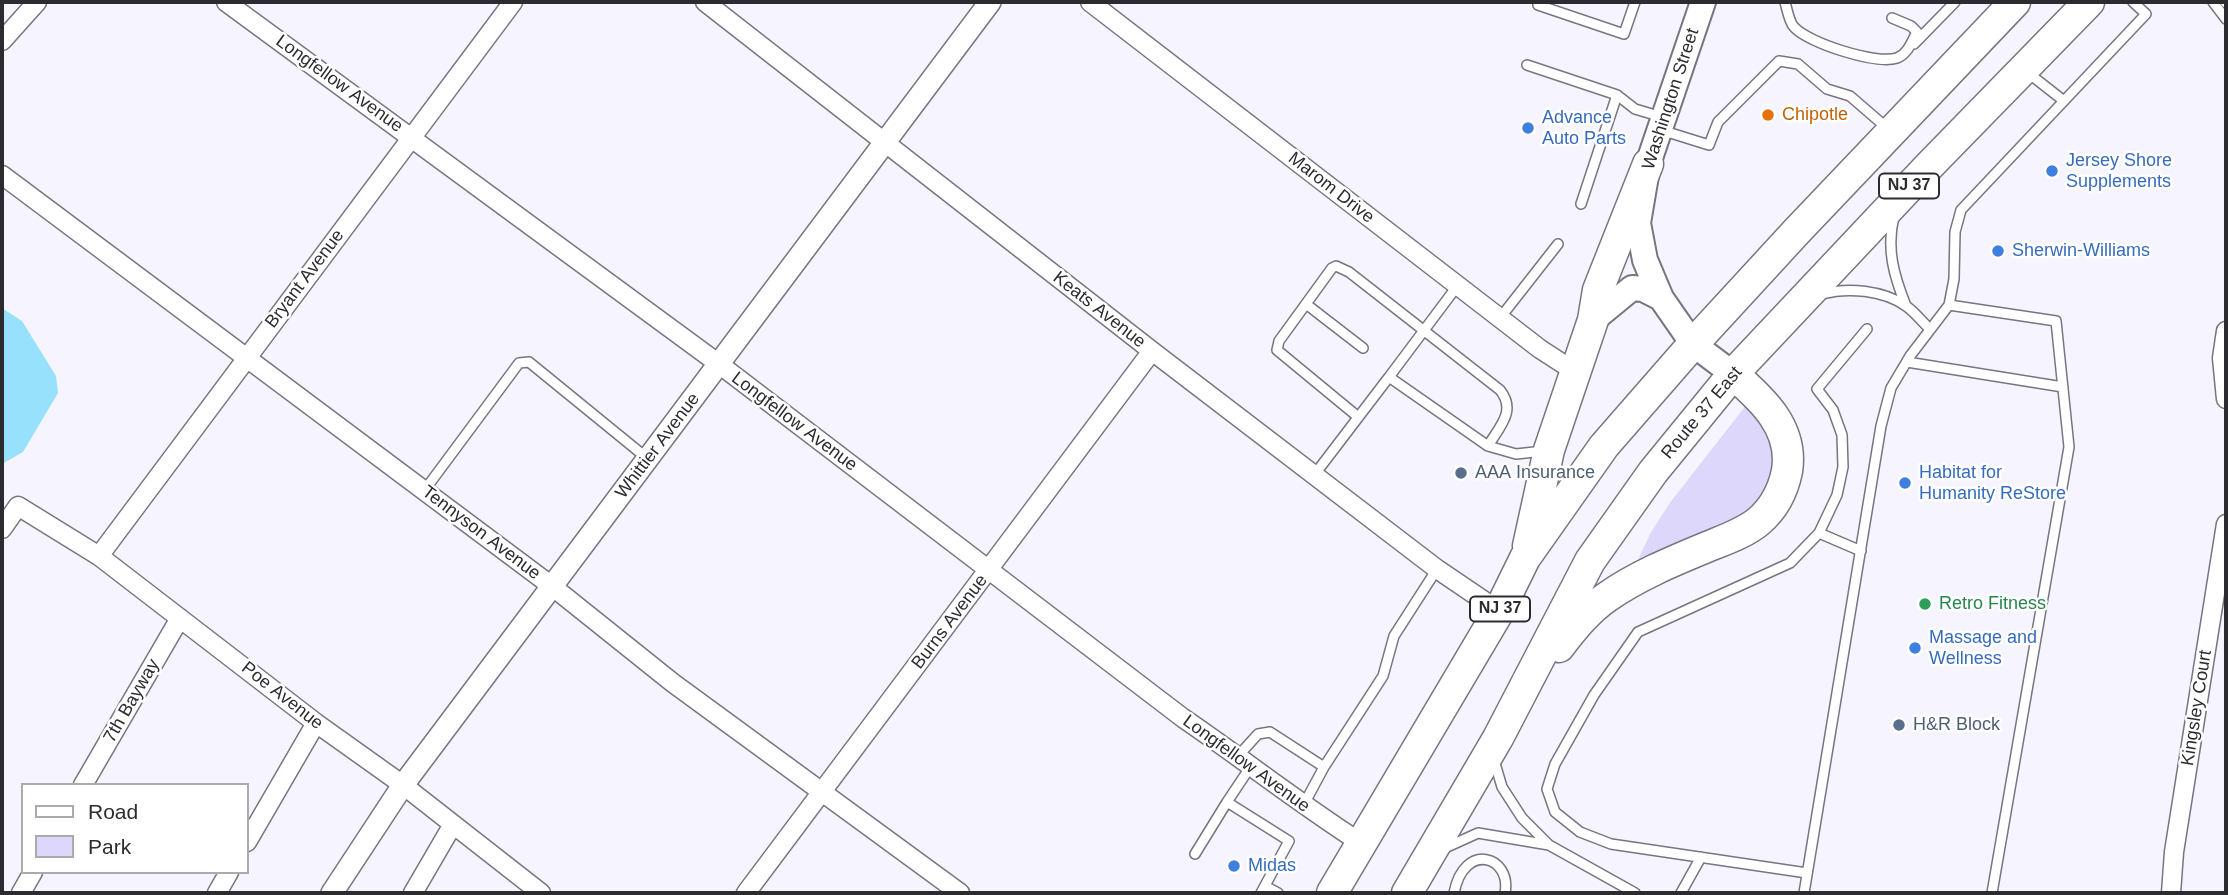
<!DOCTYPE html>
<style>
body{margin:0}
#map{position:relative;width:2228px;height:895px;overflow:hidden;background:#f6f4fe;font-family:Helvetica,sans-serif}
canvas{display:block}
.frame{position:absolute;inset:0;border:4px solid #2c2b30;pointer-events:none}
.legend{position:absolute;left:21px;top:783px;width:228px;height:91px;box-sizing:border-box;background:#fff;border:2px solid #abaaac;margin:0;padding:9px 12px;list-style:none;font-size:21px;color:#2c2b30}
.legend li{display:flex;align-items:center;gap:14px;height:35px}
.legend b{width:35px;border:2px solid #abaaac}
</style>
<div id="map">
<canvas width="2228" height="895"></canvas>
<div class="frame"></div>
<ul class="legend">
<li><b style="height:9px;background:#fff"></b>Road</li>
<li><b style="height:19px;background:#ded7fc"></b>Park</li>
</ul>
</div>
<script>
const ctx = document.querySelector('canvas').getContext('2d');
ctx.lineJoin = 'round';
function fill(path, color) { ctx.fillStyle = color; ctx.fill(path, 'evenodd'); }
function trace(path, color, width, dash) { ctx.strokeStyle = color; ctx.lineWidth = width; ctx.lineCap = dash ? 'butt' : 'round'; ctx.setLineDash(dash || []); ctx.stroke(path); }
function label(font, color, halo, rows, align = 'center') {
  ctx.font = font + ' Helvetica,sans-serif'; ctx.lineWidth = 5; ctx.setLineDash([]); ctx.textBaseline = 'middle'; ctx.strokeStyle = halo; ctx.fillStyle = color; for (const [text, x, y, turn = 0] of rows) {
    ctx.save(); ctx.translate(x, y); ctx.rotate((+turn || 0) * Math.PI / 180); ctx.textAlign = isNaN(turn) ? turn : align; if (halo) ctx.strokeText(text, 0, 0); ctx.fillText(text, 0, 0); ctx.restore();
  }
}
fill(new Path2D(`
 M1747 404C1754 413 1762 421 1767 430 1782 458 1770 495 1745 513 1732 522 1716 528 1701 535 1681 545 1659 559 1637 562L1650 534 1669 504Z`), '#ded7fc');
fill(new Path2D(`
 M2 308 22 321 56 376 58 393 23 452 2 464Z`), '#98e1fc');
const service = new Path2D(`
 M1539 2 1538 5 1624 34 1635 2
 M1785 2C1787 9 1789 22 1794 27 1808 43 1877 65 1897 58 1908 54 1912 41 1917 32L1911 26 1892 18
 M2213 2 2226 19
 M2225 2 2226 3
 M1914 44 1955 2
 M1527 65 1617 95 1635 109 1662 117
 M2027 72 2064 101
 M1661 130 1709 145 1718 122 1779 61 1798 64 1827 89 1850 96 1887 128
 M1581 204 1617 95
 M1894 216C1886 249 1894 276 1906 306
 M1822 294C1848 287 1883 290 1906 306 1915 312 1922 322 1930 329
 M1306 304 1363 348
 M1949 305 2056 321 2069 447 1992 893
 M1500 318 1558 244
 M1907 362 2063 387
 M1357 416 1277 350 1279 341 1332 268 1336 266 1349 272 1500 390C1517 411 1499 427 1488 446L1389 377 1458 285
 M1488 446 1516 454 1544 451
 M1315 474 1389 377
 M424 491 519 363 529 362 648 459
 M1819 533 1861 551
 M1238 756 1258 734 1270 732 1324 767
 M1494 760 1502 787 1522 818 1549 845 1635 893
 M1227 802 1251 766
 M1303 806 1324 767 1383 676 1394 636 1437 569
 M1445 848 1478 833 1549 845
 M1195 854 1227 802 1289 841 1261 893
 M1807 873 1611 844 1580 832 1555 812 1547 789 1555 764 1594 695 1638 632 1790 563 1819 533 1837 495 1843 467 1842 435 1833 410 1817 389 1867 329
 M1265 886 1278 893
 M1454 893C1464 841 1512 856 1505 893
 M1681 893 1701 857
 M1804 893 1881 426 1891 388 1910 356 1949 305 1954 279 1955 232 1961 210 2146 14 2133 2`);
const minor = new Path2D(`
 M226 2 719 364 1183 718C1243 759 1300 804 1361 843
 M705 2 1152 351 1437 569 1499 611
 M1090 2 1540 349 1574 371
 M2 41 37 2
 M2 175 553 587 673 683 960 893
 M2226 331 2222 358 2226 399
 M2 529 18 506 99 556 316 723 403 785 541 893
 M99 556 513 2
 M83 785 180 618
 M247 842 316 723
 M21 893 33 872
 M217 893 229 872
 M413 893 452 826
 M746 893 1152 351
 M2171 893 2174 852 2226 524`);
const tertiary = new Path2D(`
 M332 893 403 785 990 2`);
const secondary = new Path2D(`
 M1703 2 1648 164 1638 223 1645 260 1661 298 1693 344 1733 374
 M1593 320 1632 288 1643 289 1661 298`);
const trunk = new Path2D(`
 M1528 546 1549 450 1593 320 1598 290 1648 164
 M1559 647C1573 629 1587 611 1607 597 1637 576 1673 561 1707 547 1724 540 1745 533 1759 521 1774 508 1783 491 1787 471 1794 428 1762 399 1733 374
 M1332 893 1499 611 1525 558 1604 446 1693 344 1797 231 2015 2
 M1407 893 1498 738 1590 561 1653 472 1733 374 1929 166 2089 2`);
trace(service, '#777581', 12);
trace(minor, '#777581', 21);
trace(tertiary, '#777581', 24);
trace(secondary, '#777581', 28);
trace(trunk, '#777581', 33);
trace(service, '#fff', 9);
trace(minor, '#fff', 18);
trace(tertiary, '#fff', 21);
trace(secondary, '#fff', 24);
trace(trunk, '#fff', 30);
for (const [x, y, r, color] of [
 [1768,115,7,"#e8710a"],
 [1528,128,7,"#3f7fe0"],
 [2052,171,7,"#3f7fe0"],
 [1998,251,7,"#3f7fe0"],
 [1461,473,7,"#5c6f8a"],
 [1905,483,7,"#3f7fe0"],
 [1925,604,7,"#2e9e5b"],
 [1915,648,7,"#3f7fe0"],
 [1899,725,7,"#5c6f8a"],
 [1234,866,7,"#3f7fe0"]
]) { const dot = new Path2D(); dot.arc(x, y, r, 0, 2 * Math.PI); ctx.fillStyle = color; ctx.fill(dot); trace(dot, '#fff', 2.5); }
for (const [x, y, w] of [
 [1909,186,60],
 [1500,609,60]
]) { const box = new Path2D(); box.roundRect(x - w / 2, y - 12.5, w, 25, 5); ctx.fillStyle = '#fff'; ctx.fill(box); trace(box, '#2c2b30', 2); }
label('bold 16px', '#2c2b30', null, [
 ["NJ 37",1909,186],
 ["NJ 37",1500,609]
]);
label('18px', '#2c2b30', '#fff', [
 ["Longfellow Avenue",339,84,36],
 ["Washington Street",1671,99,-72],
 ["Marom Drive",1331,188,38],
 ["Bryant Avenue",305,279,-53],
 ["Keats Avenue",1099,310,38],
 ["Route 37 East",1702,413,-50],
 ["Longfellow Avenue",794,422,37],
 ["Whittier Avenue",658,446,-53],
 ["Tennyson Avenue",481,533,37],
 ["Burns Avenue",950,622,-53],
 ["Poe Avenue",282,696,38],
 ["7th Bayway",132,701,-60],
 ["Kingsley Court",2197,708,-81],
 ["Longfellow Avenue",1246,764,36]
]);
label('18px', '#c56008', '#fff', [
 ["Chipotle",1782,115]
], 'left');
label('18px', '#366cbe', '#fff', [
 ["Advance",1542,118],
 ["Auto Parts",1542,139],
 ["Jersey Shore",2066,161],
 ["Supplements",2066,182],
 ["Sherwin-Williams",2012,251],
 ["Habitat for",1919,473],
 ["Humanity ReStore",1919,494],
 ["Massage and",1929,638],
 ["Wellness",1929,659],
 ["Midas",1248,866]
], 'left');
label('18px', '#4e5e75', '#fff', [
 ["AAA Insurance",1475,473],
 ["H&R Block",1913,725]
], 'left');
label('18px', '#27864d', '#fff', [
 ["Retro Fitness",1939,604]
], 'left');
</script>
